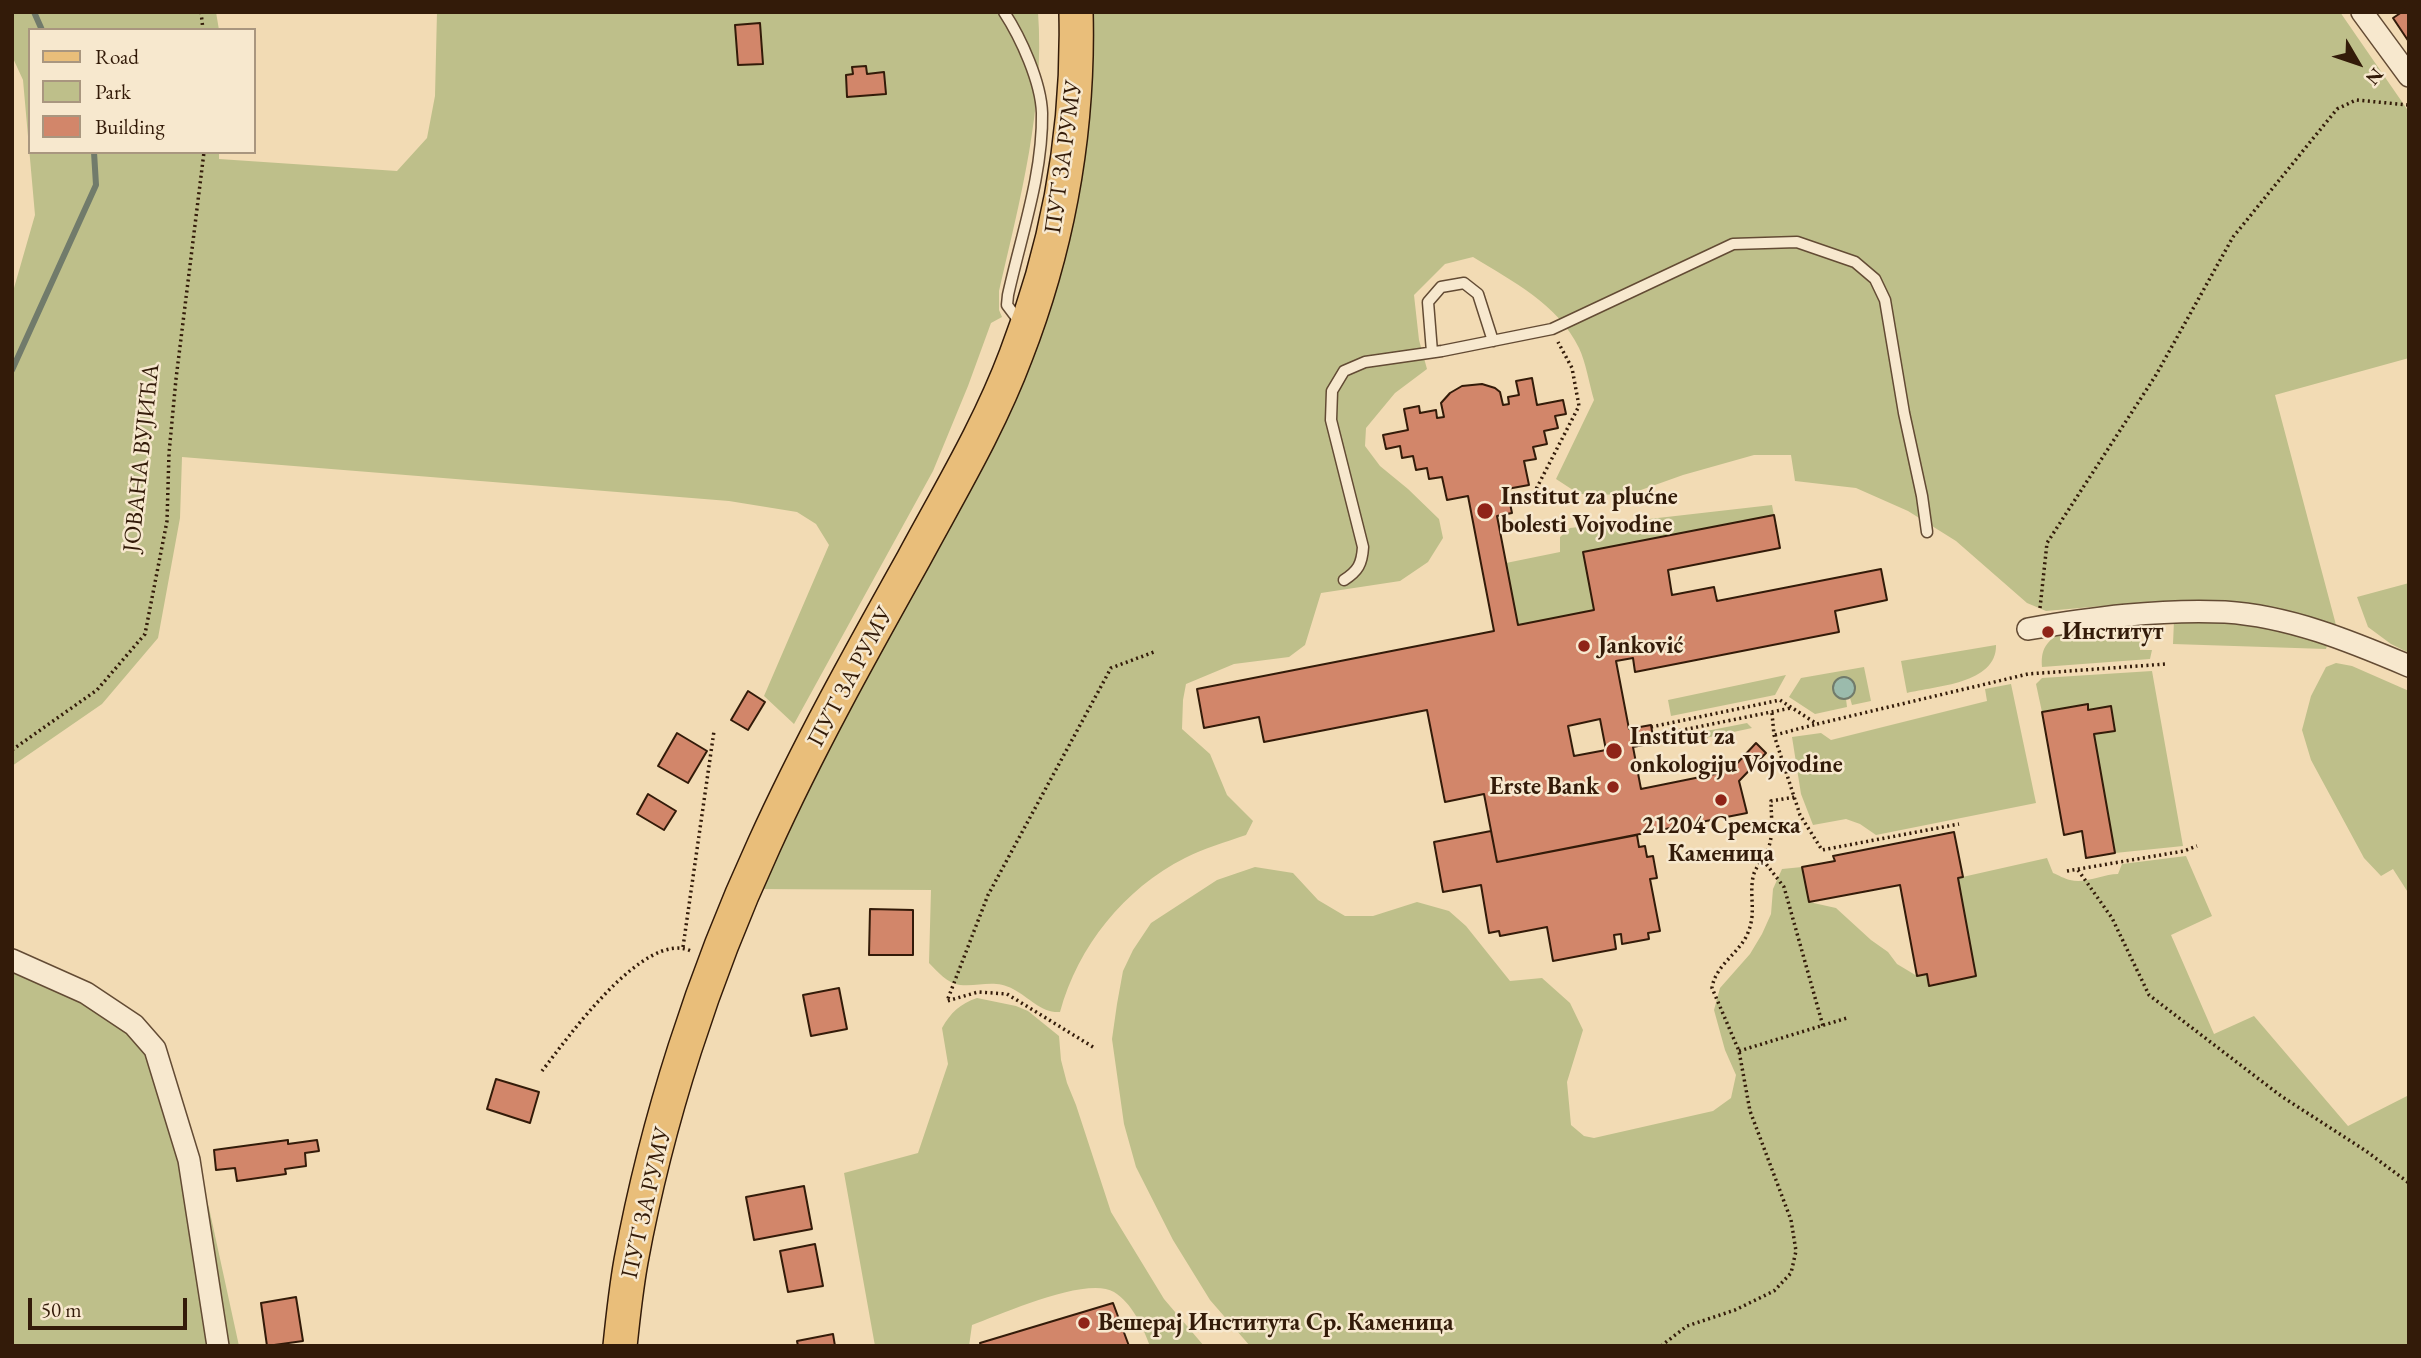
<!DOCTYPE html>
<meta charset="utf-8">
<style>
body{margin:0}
#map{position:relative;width:2421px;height:1358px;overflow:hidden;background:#f2dbb4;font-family:"EB Garamond",serif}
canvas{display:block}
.frame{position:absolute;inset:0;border:14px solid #331b09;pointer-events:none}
.legend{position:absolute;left:28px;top:28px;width:228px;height:126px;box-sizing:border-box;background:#f7e8ce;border:2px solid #a9967f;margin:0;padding:9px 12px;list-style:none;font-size:21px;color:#331b09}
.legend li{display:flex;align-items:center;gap:14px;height:35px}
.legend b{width:35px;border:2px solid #a9967f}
.north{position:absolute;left:2323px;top:28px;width:70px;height:70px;-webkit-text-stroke:5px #f7e8ce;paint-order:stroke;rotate:129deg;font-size:19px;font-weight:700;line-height:28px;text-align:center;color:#331b09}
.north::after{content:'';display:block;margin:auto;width:24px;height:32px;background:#331b09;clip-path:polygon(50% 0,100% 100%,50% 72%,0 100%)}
.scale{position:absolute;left:28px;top:1298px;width:159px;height:32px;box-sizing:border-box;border:4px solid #331b09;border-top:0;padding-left:9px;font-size:21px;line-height:24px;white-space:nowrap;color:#331b09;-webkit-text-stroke:5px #f7e8ce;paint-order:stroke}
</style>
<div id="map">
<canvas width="2421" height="1358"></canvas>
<div class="frame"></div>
<ul class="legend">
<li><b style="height:9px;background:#e9be7a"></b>Road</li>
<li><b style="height:19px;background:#bebf8a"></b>Park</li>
<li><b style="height:19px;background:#d2866a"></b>Building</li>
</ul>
<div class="north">N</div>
<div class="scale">50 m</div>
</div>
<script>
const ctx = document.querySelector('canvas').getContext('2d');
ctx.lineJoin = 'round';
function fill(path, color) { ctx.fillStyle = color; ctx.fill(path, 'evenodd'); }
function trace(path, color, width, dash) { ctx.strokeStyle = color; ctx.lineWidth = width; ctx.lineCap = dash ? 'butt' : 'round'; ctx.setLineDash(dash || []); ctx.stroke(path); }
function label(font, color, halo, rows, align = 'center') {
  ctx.font = font + ' "EB Garamond",serif'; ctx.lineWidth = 5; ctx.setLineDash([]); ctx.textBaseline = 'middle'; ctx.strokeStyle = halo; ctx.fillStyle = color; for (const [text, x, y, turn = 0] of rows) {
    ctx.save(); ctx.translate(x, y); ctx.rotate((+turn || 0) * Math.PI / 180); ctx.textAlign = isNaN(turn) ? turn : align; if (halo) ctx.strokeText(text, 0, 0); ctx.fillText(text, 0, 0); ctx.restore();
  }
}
fill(new Path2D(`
 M12 12H216L219 30H30V152H219V159L397 171 427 138 435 96 437 12H1038C1045 106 1020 200 999 291V310L1002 317 991 323 968 386 933 471 794 724 764 696 829 545 816 524 797 512 729 501 182 457 180 518 158 638 102 704 12 766V295L35 215 23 80 12 56Z
 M1086 12H2340L2409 112V358L2275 395 2336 625 2286 610 2159 601 2046 611 2027 603 1956 541 1908 511 1856 488 1795 481 1791 455H1754L1683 475 1627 495 1579 494 1556 479 1594 400C1589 383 1586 363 1579 348 1558 304 1512 281 1473 257L1445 264 1414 295 1419 340 1427 369 1395 393 1366 428 1365 446 1380 466 1408 489 1439 519 1443 538 1428 562 1400 581 1321 593 1305 645 1289 657 1234 664 1186 684 1183 700 1182 729 1210 754 1227 795 1253 821 1246 835C1226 842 1204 848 1185 858 1124 889 1078 946 1060 1012 1041 1013 1030 998 1013 989 994 979 979 987 960 985 948 984 937 971 929 963L931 890 756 889 779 841 1010 407Z
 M1772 505 1774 515 1583 552 1594 610 1518 625 1506 563 1560 552V537L1570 528Z
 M2409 583V653L2391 644 2368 627 2357 597Z
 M2174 620C2227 619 2276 629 2328 642L2326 649 2173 644Z
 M2140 628V650H2152L2150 659 2042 667C2041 652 2044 644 2057 635Z
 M1996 645C1997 684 1935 686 1907 693L1901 661Z
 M2336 663 2352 666 2409 691V894L2393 869 2381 876 2364 858 2311 760 2302 730 2311 696 2326 667Z
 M1864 667 1871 701 1852 705 1850 698 1855 684 1850 678 1841 677 1833 685V690L1839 698 1846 699 1847 707 1815 714 1789 697 1801 678Z
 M2152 671 2183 846 2115 853 2094 734 2115 731 2111 706 2088 710 2087 704 2042 712 2036 684 2042 678Z
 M1786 675 1775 695 1671 716 1668 700Z
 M2011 684 2036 803 1876 835 1860 824 1846 819 1813 825 1801 794 1792 737 1821 733 1831 740 1987 701 1985 689Z
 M1747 723 1752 728 1687 742 1686 735Z
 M2186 856 2212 916 2171 935 2214 1034 2254 1016 2348 1126 2409 1095V1346H1250L1210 1300 1173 1240 1136 1167 1124 1124 1112 1039 1117 1004 1123 971 1133 950 1151 923 1217 880 1255 867 1293 873 1318 900 1345 916H1373L1417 902 1449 911 1466 926 1510 981 1542 978 1570 1003 1583 1030 1567 1082 1571 1125 1584 1136 1594 1138 1713 1111 1731 1098 1736 1075 1725 1050 1714 1010 1720 988 1750 954 1762 934 1771 914 1773 889 1782 869 1802 867 1809 902 1836 908 1871 940 1888 952 1897 964 1917 976 1927 974 1930 986 1976 976 1958 878 2047 858 2053 873C2058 875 2065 879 2070 880 2086 884 2103 874 2118 874L2122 864Z
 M12 952 157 1053 209 1208 239 1346H12Z
 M977 998 1016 1006 1028 1011 1059 1036 1061 1060 1067 1083 1076 1105 1111 1212 1164 1299 1204 1346H1150C1143 1327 1132 1303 1114 1292 1086 1276 1003 1314 972 1325L969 1346H875L844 1173 918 1153 948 1064 942 1028C951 1012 960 1004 977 998Z`), '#bebf8a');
const water = new Path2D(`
 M1833 688a11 11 0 1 1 22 0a11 11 0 1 1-22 0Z`);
fill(water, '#9bbbac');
trace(water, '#717b6b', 2);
trace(new Path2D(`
 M34 12 42 30
 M12 370 96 185 94 152`), '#717b6b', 6);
const building = new Path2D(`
 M2402 12H2409V42L2393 18Z
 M760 23 763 64 738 65 735 25Z
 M866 66 867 74 884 72 886 94 847 97 846 75 853 74 852 67Z
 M1532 378 1537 405 1563 400 1566 414 1555 416 1558 428 1544 431 1547 444 1533 447 1536 459 1524 461 1529 485 1507 489 1512 513 1497 516 1518 625 1594 610 1583 552 1774 515 1780 548 1668 570 1672 595 1714 587 1717 601 1881 569 1887 600 1835 611 1839 632 1635 672 1633 658 1616 661 1629 729 1651 725 1654 743 1633 747 1641 789 1730 771 1756 743 1766 753 1739 781 1747 813 1497 862 1484 794 1445 802 1427 710 1264 742 1259 717 1204 728 1197 689 1494 631 1468 496 1447 500 1442 477 1429 479 1427 468 1416 470 1413 456 1402 458 1400 446 1386 449 1383 435 1408 430 1404 409 1419 406 1420 413 1436 410 1437 418 1444 417 1441 403 1450 393 1462 386 1482 384 1495 388 1500 392 1503 405 1509 404 1508 397 1519 395 1516 381ZM1600 719 1606 750 1574 756 1568 726Z
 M748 691 765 702 748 730 731 720Z
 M2088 704V710L2111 706 2115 731 2094 734 2115 853 2086 858 2082 831 2064 835 2042 712Z
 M677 733 707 751 688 783 658 766Z
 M648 794 676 811 664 830 637 814Z
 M1491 831 1497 862 1637 835 1639 847 1645 846 1647 857 1653 856 1657 878 1650 879 1660 931 1648 933 1649 939 1622 944 1621 934 1614 935 1616 949 1553 961 1547 927 1500 936 1499 931 1489 933 1481 885 1443 892 1434 842Z
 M1954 832 1963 877 1958 878 1976 976 1929 986 1927 974 1917 976 1900 885 1809 902 1802 867 1835 861 1833 856Z
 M870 909 913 910V955H869Z
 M839 988 847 1029 811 1036 803 995Z
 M496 1079 539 1092 530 1123 487 1109Z
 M288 1140V1144L317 1140 319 1151 305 1153 306 1166 285 1169 286 1174 237 1181 235 1168 216 1170 214 1150Z
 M804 1186 812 1229 754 1240 746 1197Z
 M815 1244 823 1286 788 1292 780 1251Z
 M296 1297 303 1341 267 1346 261 1303Z
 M1113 1303 1129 1346H981L980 1343Z
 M833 1334 835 1346H798L797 1341Z`);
fill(building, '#d2866a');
trace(building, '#331b09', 2);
const service = new Path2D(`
 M1004 12C1021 38 1041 82 1042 113 1043 174 1021 236 1008 295L1007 305 1022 325
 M1432 352 1428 302 1441 287 1464 283 1478 294 1493 341
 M1344 580C1358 571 1362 564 1363 547L1331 420 1332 391 1344 371 1365 362 1442 351 1552 329 1733 244 1797 242 1855 262 1875 279 1885 300 1904 413 1922 496 1927 532`);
const minor = new Path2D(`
 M2362 12 2409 76
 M2028 629C2092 618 2159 609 2225 612 2289 616 2350 641 2409 666
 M12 960 86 993 134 1025 155 1049 189 1160 218 1346`);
const primary = new Path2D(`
 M620 1346C623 1317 626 1289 631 1261 657 1120 704 975 764 845 808 748 861 653 913 560 949 493 989 427 1016 355 1059 244 1079 132 1076 12`);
trace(service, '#634b34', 13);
trace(minor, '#634b34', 24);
trace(primary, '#331b09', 36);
trace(new Path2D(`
 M201 12 203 30
 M1509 502 1532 497 1579 406 1572 368 1558 342
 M2040 608 2047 543 2156 375 2233 237 2337 109 2356 100 2409 105
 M1772 713 1774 735 1800 815 1822 850 1959 824
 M1651 727 1780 700 1817 724 2028 674 2166 664
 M1775 735 1817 724
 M1653 736 1791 708
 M12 750 97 690 145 634 167 521 169 453 176 379 204 152
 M1763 860 1784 887 1823 1026
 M2078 870 2112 918 2149 995 2281 1096 2366 1151 2409 1183
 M2067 871 2184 851 2197 846
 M683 947 714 731
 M1093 1047 1007 994 978 992 947 1001 988 895 1111 668 1154 652
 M1739 1051 1847 1018
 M542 1071C567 1039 644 929 691 951
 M1661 1346 1687 1326 1735 1310 1774 1291 1791 1273 1796 1251 1791 1220 1750 1111 1739 1051 1712 988C1715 966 1738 954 1747 935 1757 913 1749 898 1753 877 1755 866 1765 859 1768 849 1774 834 1771 816 1771 801L1795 797`), '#331b09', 3.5, [2, 3.5]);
trace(service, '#f7e8ce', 10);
trace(minor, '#f7e8ce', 21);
trace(primary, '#e9be7a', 33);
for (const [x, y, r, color] of [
 [1485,511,9,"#8f2418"],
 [2048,632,7,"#8f2418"],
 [1584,646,7,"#8f2418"],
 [1614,751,9,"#8f2418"],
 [1613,787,7,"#8f2418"],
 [1721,800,7,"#8f2418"],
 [1084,1323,7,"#8f2418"]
]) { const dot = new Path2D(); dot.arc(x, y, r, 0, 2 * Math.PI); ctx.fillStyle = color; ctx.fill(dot); trace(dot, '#f7e8ce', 2.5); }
label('24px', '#331b09', '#f7e8ce', [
 ["ПУТ ЗА РУМУ",1064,157,-82],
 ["ЈОВАНА ВУЈИЋА",142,458,-84],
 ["ПУТ ЗА РУМУ",851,677,-62],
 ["ПУТ ЗА РУМУ",647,1203,-77]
]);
label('bold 24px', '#331b09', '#f7e8ce', [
 ["Institut za plućne",1501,497],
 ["bolesti Vojvodine",1501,525],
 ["Институт",2062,632],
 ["Janković",1598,646],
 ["Institut za",1630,737],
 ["onkologiju Vojvodine",1630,765],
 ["Erste Bank",1599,787,"right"],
 ["21204 Сремска",1721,826,"center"],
 ["Каменица",1721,854,"center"],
 ["Вешерај Института Ср. Каменица",1098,1323]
], 'left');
</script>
